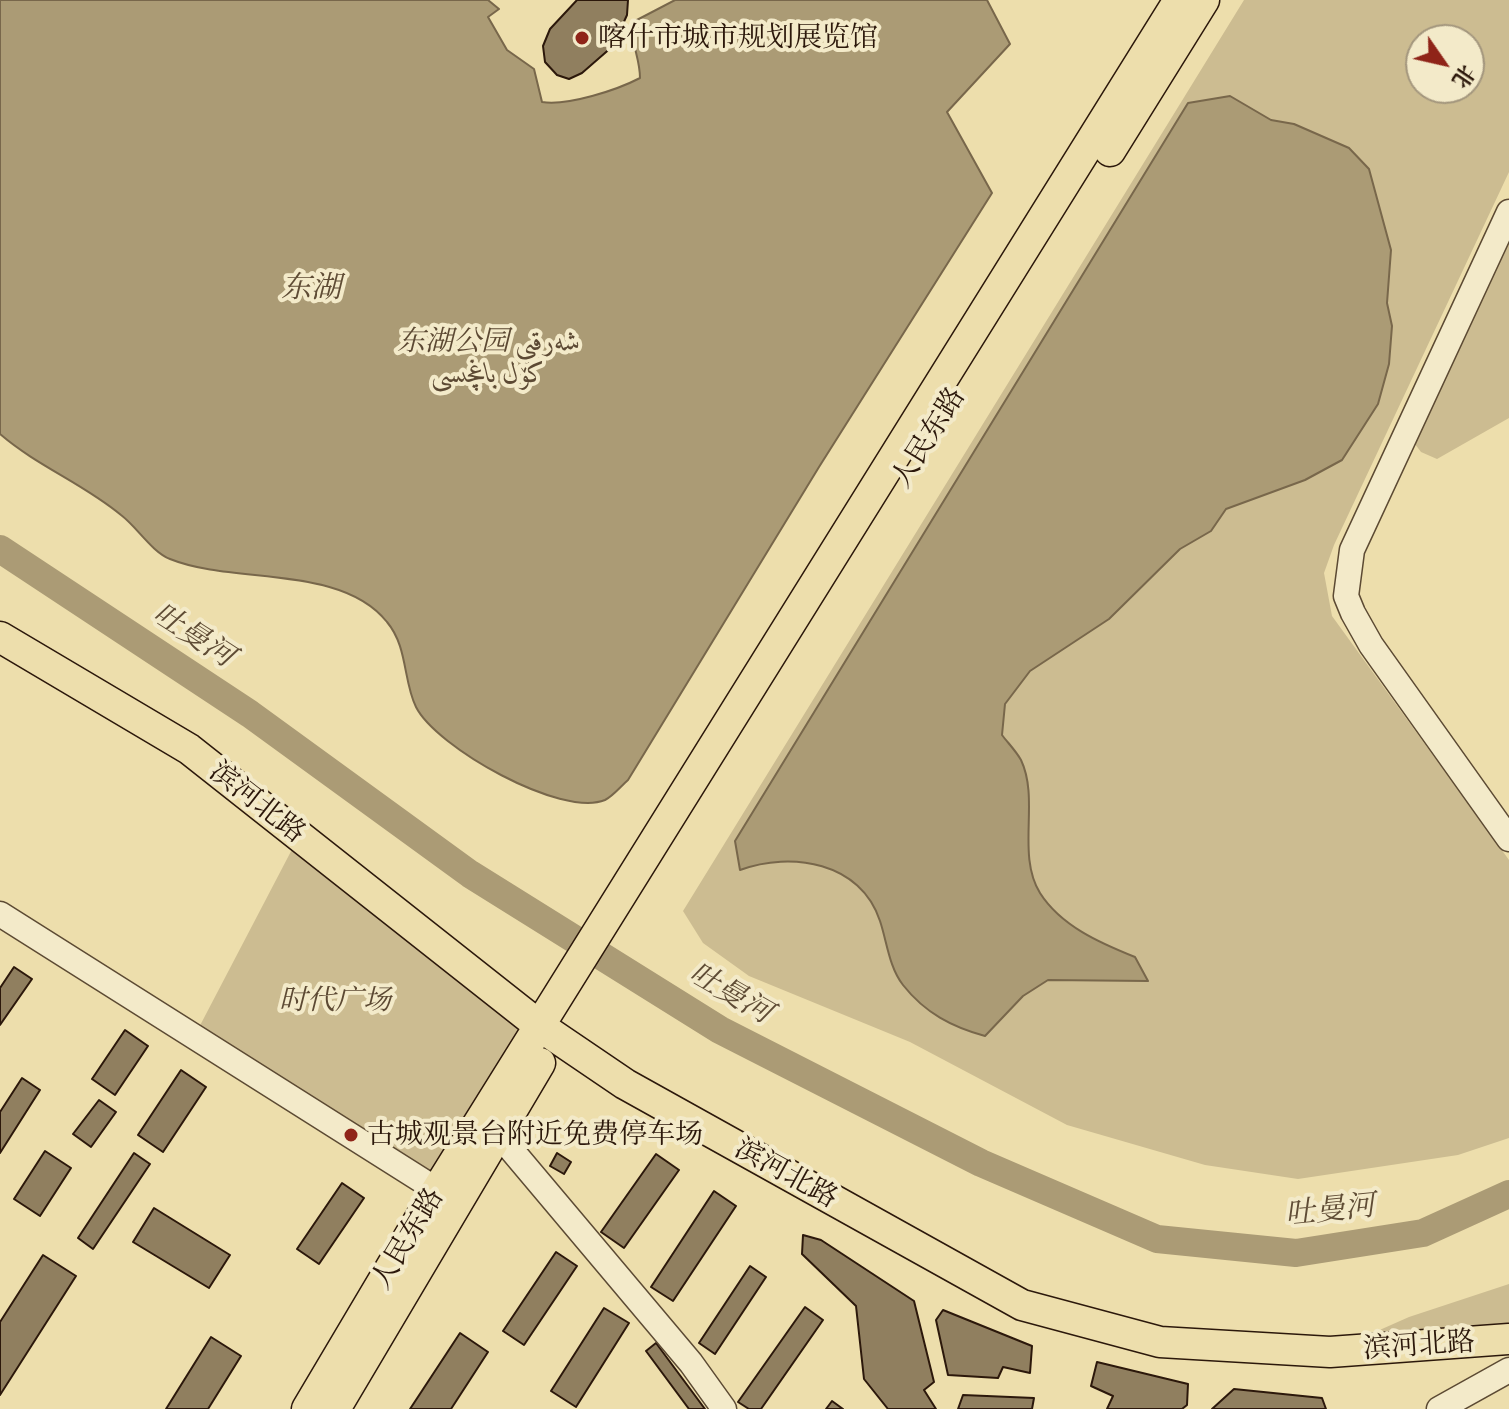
<!DOCTYPE html>
<meta charset="utf-8">
<style>
body{margin:0}
#map{position:relative;width:1509px;height:1409px;overflow:hidden;background:#eddeac;font-family:"EB Garamond","Noto Serif SC",serif}
canvas{display:block}
.north{position:absolute;left:1405px;top:24px;width:80px;height:80px;box-sizing:border-box;background:#f3eac9;border:2px solid #a3967d;border-radius:50%;rotate:124deg;font-size:22px;font-weight:700;line-height:32px;text-align:center;color:#2c180b}
.north::after{content:'';display:block;margin:auto;width:28px;height:36px;background:#8f2418;clip-path:polygon(50% 0,100% 100%,50% 72%,0 100%)}
</style>
<div id="map">
<canvas width="1509" height="1409"></canvas>
<div class="north">北</div>
</div>
<script>
const ctx = document.querySelector('canvas').getContext('2d');
ctx.lineJoin = 'round';
function fill(path, color) { ctx.fillStyle = color; ctx.fill(path, 'evenodd'); }
function trace(path, color, width, dash) { ctx.strokeStyle = color; ctx.lineWidth = width; ctx.lineCap = dash ? 'butt' : 'round'; ctx.setLineDash(dash || []); ctx.stroke(path); }
function label(font, color, halo, rows, align = 'center') {
  ctx.font = font + ' "EB Garamond",Amiri,"Noto Serif SC",serif'; ctx.lineWidth = 8; ctx.setLineDash([]); ctx.textBaseline = 'middle'; ctx.strokeStyle = halo; ctx.fillStyle = color; for (const [text, x, y, turn = 0] of rows) {
    ctx.save(); ctx.translate(x, y); ctx.rotate((+turn || 0) * Math.PI / 180); ctx.textAlign = isNaN(turn) ? turn : align; if (halo) ctx.strokeText(text, 0, 0); ctx.fillText(text, 0, 0); ctx.restore();
  }
}
fill(new Path2D(`
 M1244 0H1509V172L1334 545 1324 573 1332 616 1509 860V1138L1458 1155 1298 1179 1205 1165 1067 1125 910 1042 749 976 703 943 683 911ZM1421 40H1469V88H1421Z
 M1509 230V418L1437 459 1421 452 1412 440Z
 M299 836 541 1027 437 1190 194 1037Z
 M1509 1284V1337L1330 1352 1409 1317Z`), '#ccbc91');
const water = new Path2D(`
 M0 0H488L499 9 488 17 507 50 534 69 542 102C568 106 617 90 640 78 640 57 630 43 633 22L675 0H987L1010 44 947 112 992 193 819 467 628 780C621 786 613 796 605 800 561 818 436 747 416 707 403 681 408 647 387 622 341 564 234 585 170 559 152 552 137 527 121 515 84 484 37 466 0 434Z
 M1230 96 1271 120 1294 124 1349 148 1369 169 1391 250 1387 303 1392 326 1389 364 1378 404 1342 460 1305 480 1226 509 1211 531 1180 549 1109 619 1030 671 1005 704 1002 735C1008 743 1016 751 1021 760 1040 800 1016 854 1040 893 1061 926 1100 943 1135 957L1148 981 1048 980 1023 996 985 1036C952 1027 925 1013 903 985 889 967 887 942 880 921 861 862 791 851 740 870L735 841 1188 103Z`);
fill(water, '#ab9b75');
trace(water, '#78674b', 2);
trace(new Path2D(`
 M0 549 250 714 470 874 720 1030 981 1163 1157 1239 1296 1253 1423 1233 1509 1194`), '#ab9b75', 28);
const building = new Path2D(`
 M577 0H628L627 15 613 46 582 73 569 79 557 75 545 62 543 46 550 29Z
 M14 967 32 979 0 1025V988Z
 M125 1030 148 1046 115 1095 92 1079Z
 M181 1070 206 1087 163 1152 138 1135Z
 M22 1078 40 1090 0 1153V1112Z
 M99 1100 116 1112 91 1147 73 1134Z
 M45 1151 71 1168 40 1216 14 1199Z
 M134 1153 150 1164 93 1249 78 1238Z
 M557 1153 571 1162 564 1174 550 1166Z
 M656 1154 679 1170 624 1248 601 1232Z
 M342 1183 364 1198 319 1264 297 1249Z
 M714 1191 736 1206 673 1301 651 1287Z
 M154 1208 230 1255 209 1288 133 1242Z
 M803 1235 821 1240 914 1301 934 1382 924 1390 936 1409H888L864 1379 856 1306 802 1254Z
 M556 1252 577 1266 524 1345 503 1331Z
 M43 1255 76 1276 0 1395V1322Z
 M750 1266 766 1277 715 1354 699 1343Z
 M805 1307 823 1320 761 1409H749L738 1402Z
 M604 1308 629 1323 576 1407 551 1391Z
 M943 1310 1032 1346 1030 1373 1003 1367 998 1378 948 1375 936 1320Z
 M460 1333 488 1352 451 1409H410Z
 M211 1337 241 1356 208 1409H166Z
 M656 1343 705 1409H689L646 1351Z
 M1097 1362 1188 1384 1187 1405 1182 1409H1107L1113 1396 1091 1386Z
 M1234 1389 1322 1398 1326 1409H1212Z
 M963 1395 1034 1398 1032 1409H958Z
 M832 1401 843 1409H826Z`);
fill(building, '#907f5f');
trace(building, '#2c180b', 2);
const minor = new Path2D(`
 M1509 212 1352 550 1346 596 1353 613 1371 645 1509 839
 M0 914 437 1190
 M499 1135 691 1363 724 1409
 M1439 1409 1509 1370`);
const major = new Path2D(`
 M1110 151 1204 0
 M0 637 189 749 541 1027 625 1084 1022 1305 1160 1342 1330 1352 1509 1339
 M307 1409 437 1190 1179 0
 M335 1409 540 1063`);
trace(minor, '#5c4a33', 27);
trace(major, '#2c180b', 33);
trace(minor, '#f3eac9', 24);
trace(major, '#eddeac', 30);
for (const [x, y, r, color] of [
 [582,38,8,"#8f2418"],
 [351,1135,8,"#8f2418"]
]) { const dot = new Path2D(); dot.arc(x, y, r, 0, 2 * Math.PI); ctx.fillStyle = color; ctx.fill(dot); trace(dot, '#f3eac9', 3); }
label('28px', '#2c180b', '#f3eac9', [
 ["喀什市城市规划展览馆",598,38],
 ["古城观景台附近免费停车场",367,1135]
], 'left');
label('italic 28px', '#5c4933', '#f3eac9', [
 ["东湖公园 شەرقىي",489,342],
 ["كۆل باغچىسى",489,374],
 ["时代广场",335,1001]
]);
label('28px', '#2c180b', '#f3eac9', [
 ["人民东路",929,438,-58],
 ["滨河北路",257,803,38],
 ["滨河北路",786,1174,29],
 ["人民东路",408,1239,-59],
 ["滨河北路",1419,1346,-4]
]);
label('italic 30px', '#5f4c35', '#f3eac9', [
 ["东湖",311,289],
 ["吐曼河",193,636,33],
 ["吐曼河",730,994,30],
 ["吐曼河",1330,1211,-6]
]);
</script>
